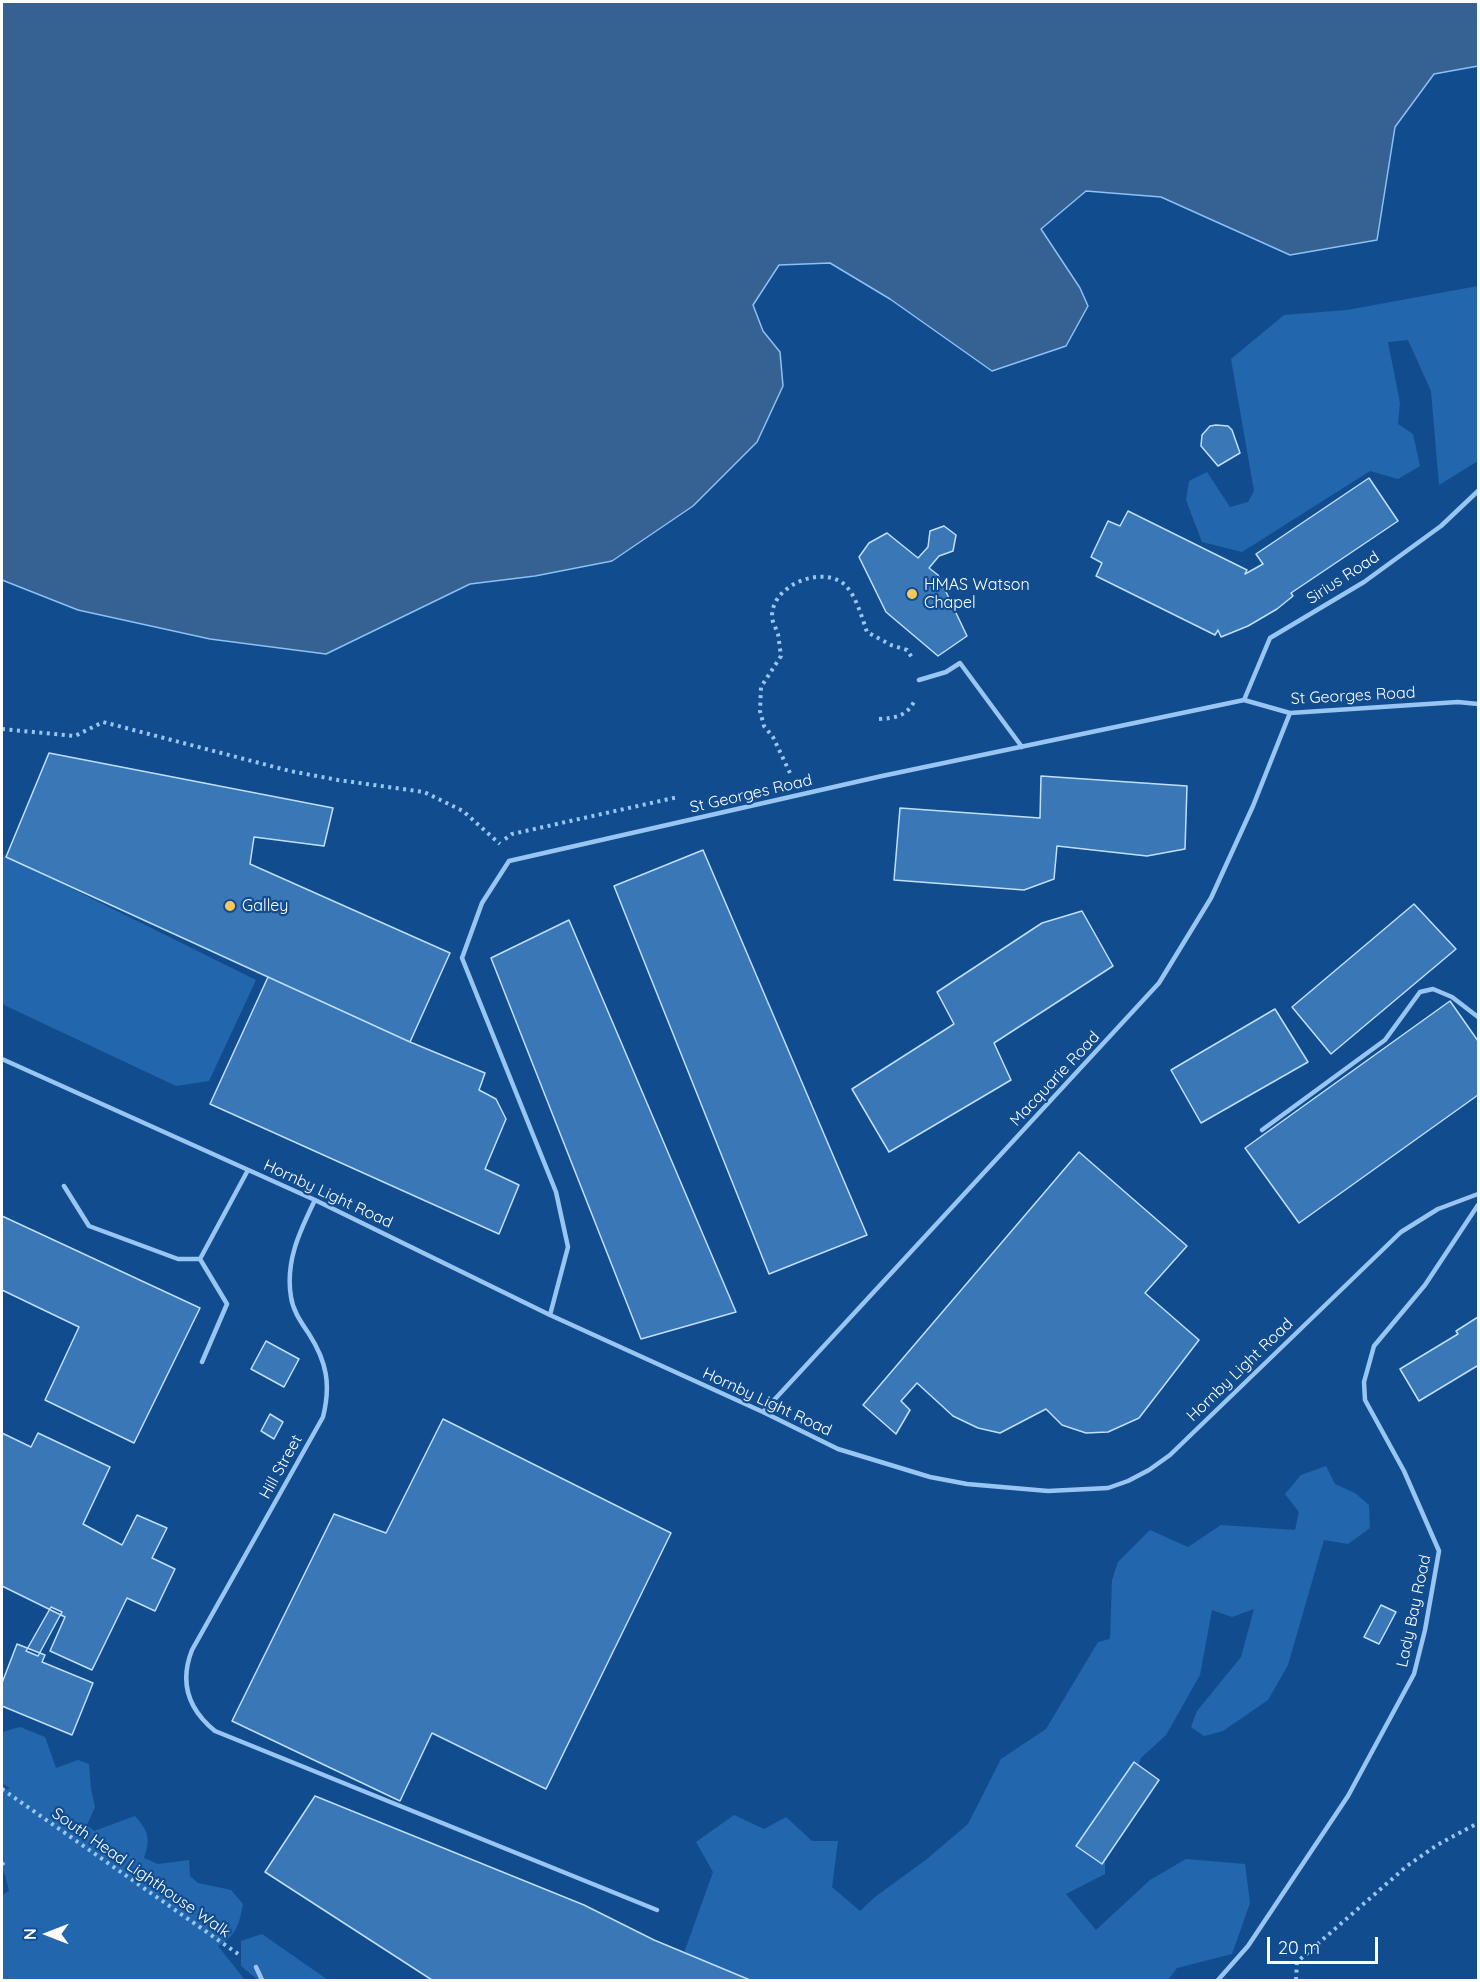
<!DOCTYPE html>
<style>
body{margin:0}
#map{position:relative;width:1480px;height:1982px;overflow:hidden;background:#114d8e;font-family:Quicksand,sans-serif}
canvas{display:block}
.frame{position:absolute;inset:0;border:3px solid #fff;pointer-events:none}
.north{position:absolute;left:18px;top:1904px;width:60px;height:60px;-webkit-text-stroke:4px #114d8e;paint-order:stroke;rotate:270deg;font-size:16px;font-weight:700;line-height:24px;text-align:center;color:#fff}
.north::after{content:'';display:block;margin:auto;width:21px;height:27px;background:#fff;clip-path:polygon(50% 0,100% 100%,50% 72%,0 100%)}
.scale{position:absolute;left:1267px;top:1937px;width:111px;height:27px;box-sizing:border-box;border:3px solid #fff;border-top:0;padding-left:8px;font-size:18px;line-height:21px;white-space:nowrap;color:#fff;-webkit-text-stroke:4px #114d8e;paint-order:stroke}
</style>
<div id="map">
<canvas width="1480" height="1982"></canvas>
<div class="frame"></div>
<div class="north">N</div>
<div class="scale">20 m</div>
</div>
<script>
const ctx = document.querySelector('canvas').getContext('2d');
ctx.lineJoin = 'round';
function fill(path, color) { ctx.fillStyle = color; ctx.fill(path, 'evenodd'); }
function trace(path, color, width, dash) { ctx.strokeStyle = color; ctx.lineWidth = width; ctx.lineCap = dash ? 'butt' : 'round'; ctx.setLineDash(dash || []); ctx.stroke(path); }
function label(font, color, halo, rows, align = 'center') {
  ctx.font = font + ' Quicksand,sans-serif'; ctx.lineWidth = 4.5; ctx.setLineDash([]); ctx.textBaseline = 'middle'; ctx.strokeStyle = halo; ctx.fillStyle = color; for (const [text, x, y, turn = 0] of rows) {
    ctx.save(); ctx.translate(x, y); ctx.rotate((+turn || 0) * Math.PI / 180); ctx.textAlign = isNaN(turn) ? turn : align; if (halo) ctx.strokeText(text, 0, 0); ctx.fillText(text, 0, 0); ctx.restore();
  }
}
fill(new Path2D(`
 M1478 286V461L1439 485 1431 391 1408 340 1388 342 1400 403 1398 424 1413 434 1420 466 1398 479 1370 471 1242 552 1202 542 1186 500 1189 481 1207 472 1230 507 1248 502 1254 491 1231 359 1284 315 1347 310Z
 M2 854 256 980 209 1081 176 1086 2 1004Z
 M1326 1466 1335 1484 1355 1493 1369 1505 1370 1528 1348 1544 1324 1540 1288 1665 1268 1700 1223 1731 1204 1736 1191 1727 1197 1711 1241 1657 1254 1609 1232 1617 1212 1610 1200 1675 1166 1735 1141 1758 1105 1853V1874L1066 1894 1096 1930 1150 1880 1186 1859 1245 1864 1250 1903 1232 1954 1177 1968 1168 1980H750L684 1953 713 1872 696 1842 734 1815 764 1829 786 1817 812 1841H838L832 1887 860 1911 875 1897 927 1859 968 1824 1001 1759 1046 1729 1098 1642 1110 1639 1112 1580 1118 1562 1150 1530 1188 1547 1221 1525 1295 1530 1299 1512 1285 1494 1301 1475Z
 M20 1727 45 1737 56 1768 78 1760 89 1764 91 1789 95 1807 87 1825 94 1831 135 1816C148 1831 151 1838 144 1858L158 1864 189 1860 190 1876 198 1883 231 1890 243 1904C239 1924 237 1935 218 1946L245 1980H2V1895L9 1891 5 1875 2 1870V1792L10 1788 2 1783V1732Z
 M262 1934 328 1980H258L241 1966V1941Z`), '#2267ad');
const water = new Path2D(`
 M2 2H1478V66L1434 74 1395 127 1377 240 1290 255 1161 197 1086 191 1041 229 1080 288 1088 306 1066 346 992 371 890 299 830 263 779 265 753 305 763 331 780 352 783 386 757 442 693 506 612 561 535 576 470 584 326 654 210 639 78 610 2 580Z`);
fill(water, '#356292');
trace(water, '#8bc1f6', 1.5);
const building = new Path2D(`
 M1216 425 1228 426 1232 430 1240 453 1218 466 1201 446 1202 435 1210 426Z
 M1369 478 1398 521 1291 593 1293 596 1277 609 1248 626 1221 637 1218 630 1215 635 1096 576 1102 563 1091 557 1108 521 1120 526 1128 511 1247 570 1245 574 1263 564 1256 554Z
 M944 526 956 535 953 551 939 556 929 568 938 575 967 636 938 656 886 612 859 557 869 543 887 533 918 558 928 547 930 531Z
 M49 753 333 808 324 846 254 837 250 864 450 953 410 1042 6 857Z
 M1041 776 1187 786 1185 849 1147 856 1057 846 1054 879 1024 890 894 880 900 808 1040 818Z
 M703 850 867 1235 769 1274 614 886Z
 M1414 904 1456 949 1331 1054 1292 1007Z
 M1082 911 1113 966 994 1043 1011 1080 889 1152 852 1089 954 1024 937 992 1042 923Z
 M569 920 736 1312 641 1339 491 958Z
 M268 977 410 1042 485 1073 479 1090 496 1099 506 1119 485 1169 519 1185 499 1234 210 1104Z
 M1450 1001 1478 1041V1095L1299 1223 1245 1148Z
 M1275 1009 1308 1062 1201 1123 1171 1070Z
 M1079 1152 1187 1246 1145 1293 1199 1340 1139 1418 1108 1432 1086 1433 1062 1425 1046 1409 1000 1433 978 1428 953 1416 917 1383 901 1401 910 1410 896 1434 863 1405Z
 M2 1216 200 1308 134 1443 45 1400 79 1327 2 1290Z
 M1478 1317V1368L1477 1366 1419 1401 1400 1369 1458 1334 1456 1331Z
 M266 1341 299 1359 284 1387 251 1369Z
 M270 1414 283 1422 274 1439 261 1431Z
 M443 1419 671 1533 546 1789 432 1733 400 1801 232 1721 334 1514 386 1533Z
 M2 1433 31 1447 38 1433 110 1467 83 1524 122 1545 137 1515 167 1528 152 1558 175 1569 155 1611 127 1598 92 1670 50 1651 65 1617 2 1586Z
 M1381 1605 1396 1612 1379 1644 1364 1637Z
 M51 1607 62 1612 38 1656 26 1651Z
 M17 1644 45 1655 42 1662 93 1683 72 1735 2 1706V1683Z
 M1134 1762 1159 1780 1102 1864 1076 1846Z
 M315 1796 584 1905 654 1940 750 1980H432L265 1872Z`);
fill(building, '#3977b7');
trace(building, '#c0dffd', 1.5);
trace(new Path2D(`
 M879 719C896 718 907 716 915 700
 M2 729 75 736 103 722 290 771 338 780 424 792 463 811 500 844
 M790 773 773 737 764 726 760 711 761 687 781 656C780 649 779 641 778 634 776 628 772 622 772 616 772 584 825 564 846 586 857 598 862 618 867 632L891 645 907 650 913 659
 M505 839 512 834 678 797
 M2 1789 241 1956
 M2 1863 6 1868
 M1296 1980 1297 1962 1407 1866 1437 1845 1478 1823`), '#99c5f2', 4, [3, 4.5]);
trace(new Path2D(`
 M919 680 946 672 960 663 1022 747
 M1244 700 1270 638 1364 582 1441 526 1478 491
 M2 1059 315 1200 550 1315 763 1412 838 1449 930 1477 967 1484 1048 1491 1108 1488 1128 1481 1149 1470 1170 1455 1401 1232 1438 1209 1478 1194
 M1262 1130 1385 1040 1420 992 1433 989 1452 997 1478 1017
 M64 1186 89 1226 178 1259H200L248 1170
 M315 1200C300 1231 285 1261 291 1297 293 1311 301 1322 309 1334 327 1362 331 1385 323 1417L192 1650C179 1683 188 1709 215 1731L657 1910
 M200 1259 227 1304 202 1362
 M550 1315 568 1247 556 1192 462 958 482 903 509 861 882 776 1244 700 1290 713 1458 702 1478 704
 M763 1412 1159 983 1211 898 1253 806 1290 713
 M256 1967 262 1980
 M1218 1980 1248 1946 1348 1796 1414 1674 1425 1630 1439 1551 1404 1471 1365 1400 1364 1382 1374 1346 1425 1285 1478 1205`), '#99c5f2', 4.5);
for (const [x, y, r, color] of [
 [912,594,6,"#ffc85a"],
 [230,906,6,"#ffc85a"]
]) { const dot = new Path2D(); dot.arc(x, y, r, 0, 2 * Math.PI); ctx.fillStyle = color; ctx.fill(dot); trace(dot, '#114d8e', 2); }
label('16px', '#fff', '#114d8e', [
 ["Sirius Road",1343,578,-33],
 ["St Georges Road",1353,696,-3],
 ["St Georges Road",751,794,-13],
 ["Macquarie Road",1055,1079,-47],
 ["Hornby Light Road",328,1194,25],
 ["Hornby Light Road",1240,1370,-44],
 ["Hornby Light Road",767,1402,25],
 ["Hill Street",281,1467,-61],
 ["Lady Bay Road",1414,1611,-78],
 ["South Head Lighthouse Walk",141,1873,35]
]);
label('16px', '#fff', '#114d8e', [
 ["HMAS Watson",924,585],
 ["Chapel",924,603],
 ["Galley",242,906]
], 'left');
</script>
